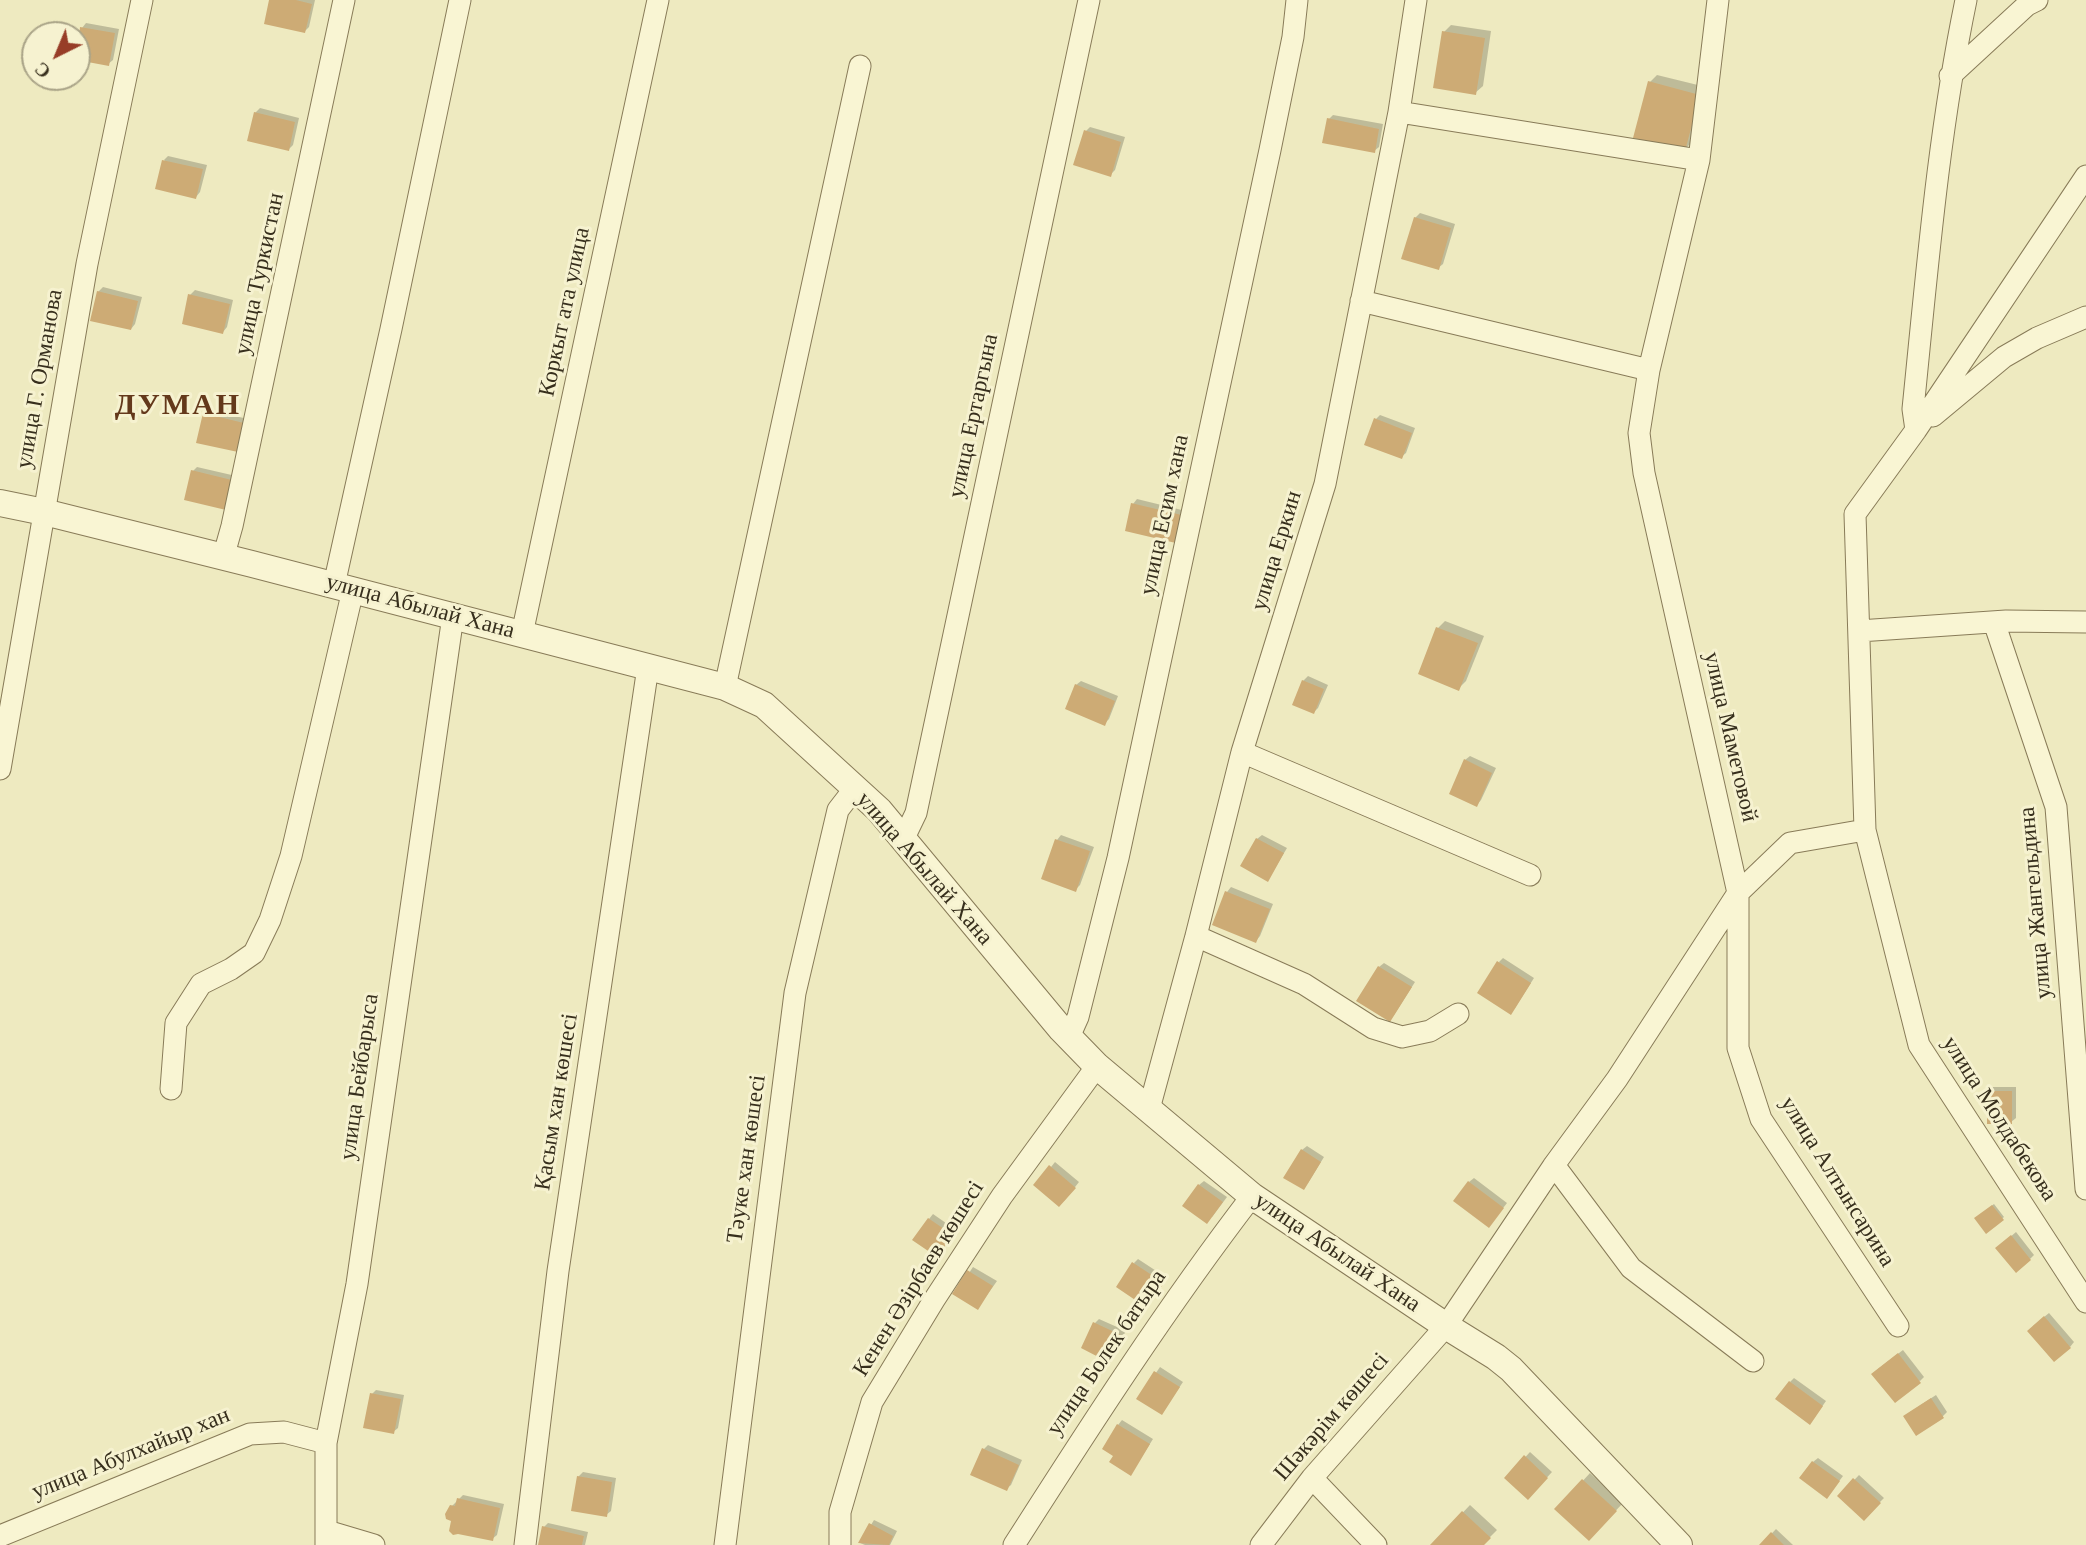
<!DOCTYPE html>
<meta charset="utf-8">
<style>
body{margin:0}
#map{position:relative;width:2086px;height:1545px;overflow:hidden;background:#eeeac0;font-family:Georgia,serif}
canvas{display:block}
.north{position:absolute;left:21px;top:21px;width:70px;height:70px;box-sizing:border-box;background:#f6f2d0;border:2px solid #aaa488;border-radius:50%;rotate:223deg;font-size:19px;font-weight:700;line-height:28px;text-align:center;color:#372f1d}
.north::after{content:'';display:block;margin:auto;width:24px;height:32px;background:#973d27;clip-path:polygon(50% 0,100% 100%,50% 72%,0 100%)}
</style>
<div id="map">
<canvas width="2086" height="1545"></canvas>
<div class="north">С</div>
</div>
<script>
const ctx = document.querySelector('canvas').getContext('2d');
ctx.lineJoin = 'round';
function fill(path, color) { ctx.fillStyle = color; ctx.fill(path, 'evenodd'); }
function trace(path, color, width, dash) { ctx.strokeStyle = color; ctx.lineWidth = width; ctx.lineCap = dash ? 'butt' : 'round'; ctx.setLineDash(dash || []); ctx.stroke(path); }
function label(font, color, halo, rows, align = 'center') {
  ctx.font = font + ' Georgia,serif'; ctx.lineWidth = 6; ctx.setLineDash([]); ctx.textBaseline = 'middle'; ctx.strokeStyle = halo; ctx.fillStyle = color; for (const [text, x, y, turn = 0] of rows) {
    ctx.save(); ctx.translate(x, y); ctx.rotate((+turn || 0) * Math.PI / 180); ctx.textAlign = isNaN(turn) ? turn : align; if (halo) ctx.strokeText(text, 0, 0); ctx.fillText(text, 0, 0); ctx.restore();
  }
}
fill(new Path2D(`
 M271 0H315L309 27 305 31Z
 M86 23 119 29 113 60 108 64 77 58 82 28Z
 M1451 25 1491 31 1483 86 1475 93 1444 32Z
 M1657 75 1706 87 1692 142 1685 149 1650 82Z
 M260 108 299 118 293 145 288 150 255 113Z
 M1333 115 1383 124 1379 147 1374 151 1329 119Z
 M1090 127 1125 137 1115 170 1110 175 1086 131Z
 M168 156 207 165 200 192 196 197 164 160Z
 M1420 213 1455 224 1443 264 1438 268 1415 218Z
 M103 287 142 297 135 324 131 329 98 292Z
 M195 290 233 300 227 327 223 332 190 295Z
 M209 410 248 419 242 446 205 414Z
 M1380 415 1415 428 1406 453 1401 457 1376 419Z
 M197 467 236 476 230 503 193 471Z
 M1137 499 1190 512 1184 537 1133 504Z
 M1445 621 1484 636 1466 681 1458 689 1438 628Z
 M1308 676 1328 685 1318 708 1314 712 1303 681Z
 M1081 681 1118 696 1109 719 1104 724 1076 685Z
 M1470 756 1496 768 1481 800 1477 805 1465 760Z
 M1061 835 1094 847 1080 885 1075 890 1057 840Z
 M1262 835 1287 848 1268 880 1257 839Z
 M1231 887 1273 904 1260 936 1256 941 1227 892Z
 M1503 958 1534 978 1515 1008 1499 962Z
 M1384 963 1415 982 1394 1015 1379 967Z
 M1993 1087H2016V1118L2011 1122 1989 1092Z
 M1307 1146 1324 1157 1308 1183 1302 1150Z
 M1055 1162 1079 1182 1064 1201 1051 1167Z
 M1474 1178 1507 1203 1493 1221 1469 1182Z
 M1204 1181 1227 1197 1212 1217 1199 1185Z
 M1994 1204 2004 1217 1986 1231 1976 1218Z
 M933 1214 956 1230 937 1255 929 1219Z
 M2016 1232 2034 1255 2030 1259 2002 1244Z
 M1138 1259 1167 1278 1147 1306 1134 1263Z
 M973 1267 997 1281 978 1308 955 1294Z
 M2049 1313 2074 1342 2070 1347 2033 1326Z
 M1099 1319 1126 1331 1109 1360 1095 1323Z
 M1903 1350 1924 1377 1920 1381 1878 1369Z
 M1160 1367 1183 1382 1162 1413 1138 1399Z
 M1794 1378 1826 1401 1814 1418 1790 1382Z
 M376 1390 404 1395 398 1428 393 1432 372 1394Z
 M1936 1395 1947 1412 1942 1417 1910 1412Z
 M1122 1420 1153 1439 1131 1474 1115 1455 1118 1425Z
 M988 1445 1022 1460 1011 1485 1006 1489 984 1449Z
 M1530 1452 1552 1472 1528 1498 1506 1478Z
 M1818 1458 1843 1476 1831 1492 1813 1462Z
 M583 1472 616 1478 611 1511 606 1515 578 1477Z
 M1590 1473 1623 1503 1589 1539 1557 1509Z
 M1859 1475 1884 1498 1864 1518 1840 1495Z
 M463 1495 504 1504 497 1535 492 1539 452 1506Z
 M1470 1505 1497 1530 1482 1545H1432Z
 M874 1520 897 1531 890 1545H865L860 1543Z
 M548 1523 588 1532 585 1545H540L544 1527Z
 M1776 1529 1793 1545H1761Z`), '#0003');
fill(new Path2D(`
 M269 0H296L312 4 305 33 264 24Z
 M80 27 115 33 109 66 77 60Z
 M1442 31 1485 38 1476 95 1433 88Z
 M1648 81 1700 95 1685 151 1633 138Z
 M254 112 295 122 289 151 247 141Z
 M1327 118 1379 129 1375 153 1322 143Z
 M1084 130 1121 142 1111 177 1073 165Z
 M162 160 203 169 196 199 155 189Z
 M1414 217 1451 228 1439 270 1401 259Z
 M97 291 138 301 131 330 90 321Z
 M188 294 230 304 223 334 182 324Z
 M203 413 244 423 238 452 196 443Z
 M1374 418 1412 433 1402 459 1364 445Z
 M191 470 232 480 226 510 184 500Z
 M1131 503 1186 516 1180 544 1125 531Z
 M1436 627 1478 643 1459 691 1418 674Z
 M1302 680 1324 689 1314 714 1292 705Z
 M1075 684 1115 701 1105 726 1065 709Z
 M1464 759 1492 773 1477 807 1449 794Z
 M1256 838 1284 853 1268 882 1240 866Z
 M1055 839 1090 851 1076 892 1041 879Z
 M1225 891 1270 909 1256 943 1212 925Z
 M1497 961 1531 983 1511 1015 1477 993Z
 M1378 966 1412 987 1390 1022 1356 1001Z
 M1987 1091H2012V1124H1987Z
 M1301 1149 1321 1162 1304 1190 1283 1178Z
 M1049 1165 1076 1188 1059 1207 1033 1185Z
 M1468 1181 1504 1208 1489 1228 1453 1201Z
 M1198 1184 1223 1202 1207 1224 1182 1206Z
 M1992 1205 2004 1220 1986 1234 1974 1218Z
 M928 1218 953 1235 937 1257 912 1240Z
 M2011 1235 2031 1260 2016 1273 1995 1248Z
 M1132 1262 1164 1283 1147 1308 1116 1287Z
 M967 1270 993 1286 978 1310 952 1294Z
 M2044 1316 2071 1348 2054 1362 2027 1331Z
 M1093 1322 1123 1336 1110 1363 1081 1348Z
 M1898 1353 1921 1383 1895 1403 1871 1374Z
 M1154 1371 1180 1387 1162 1415 1136 1399Z
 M1789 1381 1823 1406 1810 1425 1775 1399Z
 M370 1393 401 1399 394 1434 363 1428Z
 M1931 1398 1944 1418 1916 1436 1903 1416Z
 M1117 1424 1150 1444 1131 1476 1109 1462 1113 1456 1102 1449Z
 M982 1448 1019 1465 1007 1491 970 1475Z
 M1524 1455 1548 1478 1528 1500 1504 1478Z
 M1812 1461 1840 1481 1827 1499 1799 1478Z
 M577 1476 612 1482 607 1517 571 1511Z
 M1853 1478 1881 1503 1864 1521 1837 1496Z
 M1582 1479 1617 1511 1589 1541 1554 1509Z
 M457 1498 500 1508 493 1541 458 1534 453 1535 449 1531 451 1521 446 1519 445 1514 450 1505 455 1506Z
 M1462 1511 1491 1538 1484 1545H1430Z
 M869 1523 893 1536 889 1545 858 1543Z
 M542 1526 584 1536 582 1545H538Z
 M1771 1532 1784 1545H1759Z`), '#cdab75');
const minor = new Path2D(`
 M1950 76 2027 5 2037 0
 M1399 112 1699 160
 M1649 370 1699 160 1718 0
 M1933 416 2004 357 2037 338 2086 317
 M1916 430 2086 176
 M223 558 232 526 344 0
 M334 585 391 329 460 0
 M1994 622 2056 807 2086 1189
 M1859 631 2006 621 2086 622
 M522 634 658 0
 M725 687 860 66
 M1242 752 1530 875
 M0 769 87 264 142 0
 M1865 830 1919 1045 2086 1302
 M903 840 916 813 1089 0
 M1196 936 1304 984 1373 1028 1402 1037 1430 1031 1458 1014
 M1069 1037 1078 1017 1118 858 1270 150 1293 37 1297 0
 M171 1089 176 1023 201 984 231 969 254 953 270 920 291 856 353 590
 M1149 1109 1196 936 1242 752 1325 484 1399 112 1416 0
 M1554 1165 1631 1268 1753 1361
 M1898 1326 1761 1119 1738 1048V893L1790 843 1865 830 1855 514 1916 430 1913 409C1927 272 1938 135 1966 0
 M1312 1478 1376 1545
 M327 1531 374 1545
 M0 1536 250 1434 284 1432 326 1443
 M326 1545V1443L357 1284 453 616
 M525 1545 558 1271 648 667
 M725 1545 795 993 838 810 855 788
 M840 1545V1512L872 1402 934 1300 1002 1196 1097 1066
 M1014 1545C1090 1426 1166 1308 1252 1196
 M1261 1545 1312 1478 1446 1326 1554 1165 1617 1079 1738 893 1644 473 1639 433 1649 370 1361 301`);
const tertiary = new Path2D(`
 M0 503 44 512 252 564 725 687 764 705 879 810 1061 1029 1097 1066 1252 1196 1446 1326 1496 1357 1511 1369 1679 1545`);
trace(minor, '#887b58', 23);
trace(tertiary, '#887b58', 28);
trace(minor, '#f9f5d3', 21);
trace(tertiary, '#f9f5d3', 26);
label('23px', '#372f1d', '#f6f2d0', [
 ["улица Туркистан",260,274,-78],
 ["Коркыт ата улица",565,312,-78],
 ["улица Г. Орманова",40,379,-80],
 ["улица Ертаргына",974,416,-78],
 ["улица Есим хана",1165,515,-78],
 ["улица Еркин",1277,551,-73],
 ["улица Абылай Хана",420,607,15],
 ["улица Маметовой",1730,737,77],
 ["улица Абылай Хана",924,869,49],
 ["улица Жангельдина",2036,903,-95],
 ["улица Бейбарыса",360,1077,-82],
 ["Қасым хан көшесі",557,1102,-81],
 ["улица Молдабекова",1999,1119,57],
 ["Тәуке хан көшесі",747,1159,-82],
 ["улица Алтынсарина",1837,1182,58],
 ["улица Абылай Хана",1337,1253,34],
 ["Кенен Әзірбаев көшесі",919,1279,-58],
 ["улица Болек батыра",1107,1353,-56],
 ["Шәкәрім көшесі",1332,1417,-49],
 ["улица Абулхайыр хан",131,1454,-22]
]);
ctx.letterSpacing = '2px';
label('bold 30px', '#64391b', '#f6f2d0', [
 ["ДУМАН",178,406]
]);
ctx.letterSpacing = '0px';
</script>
